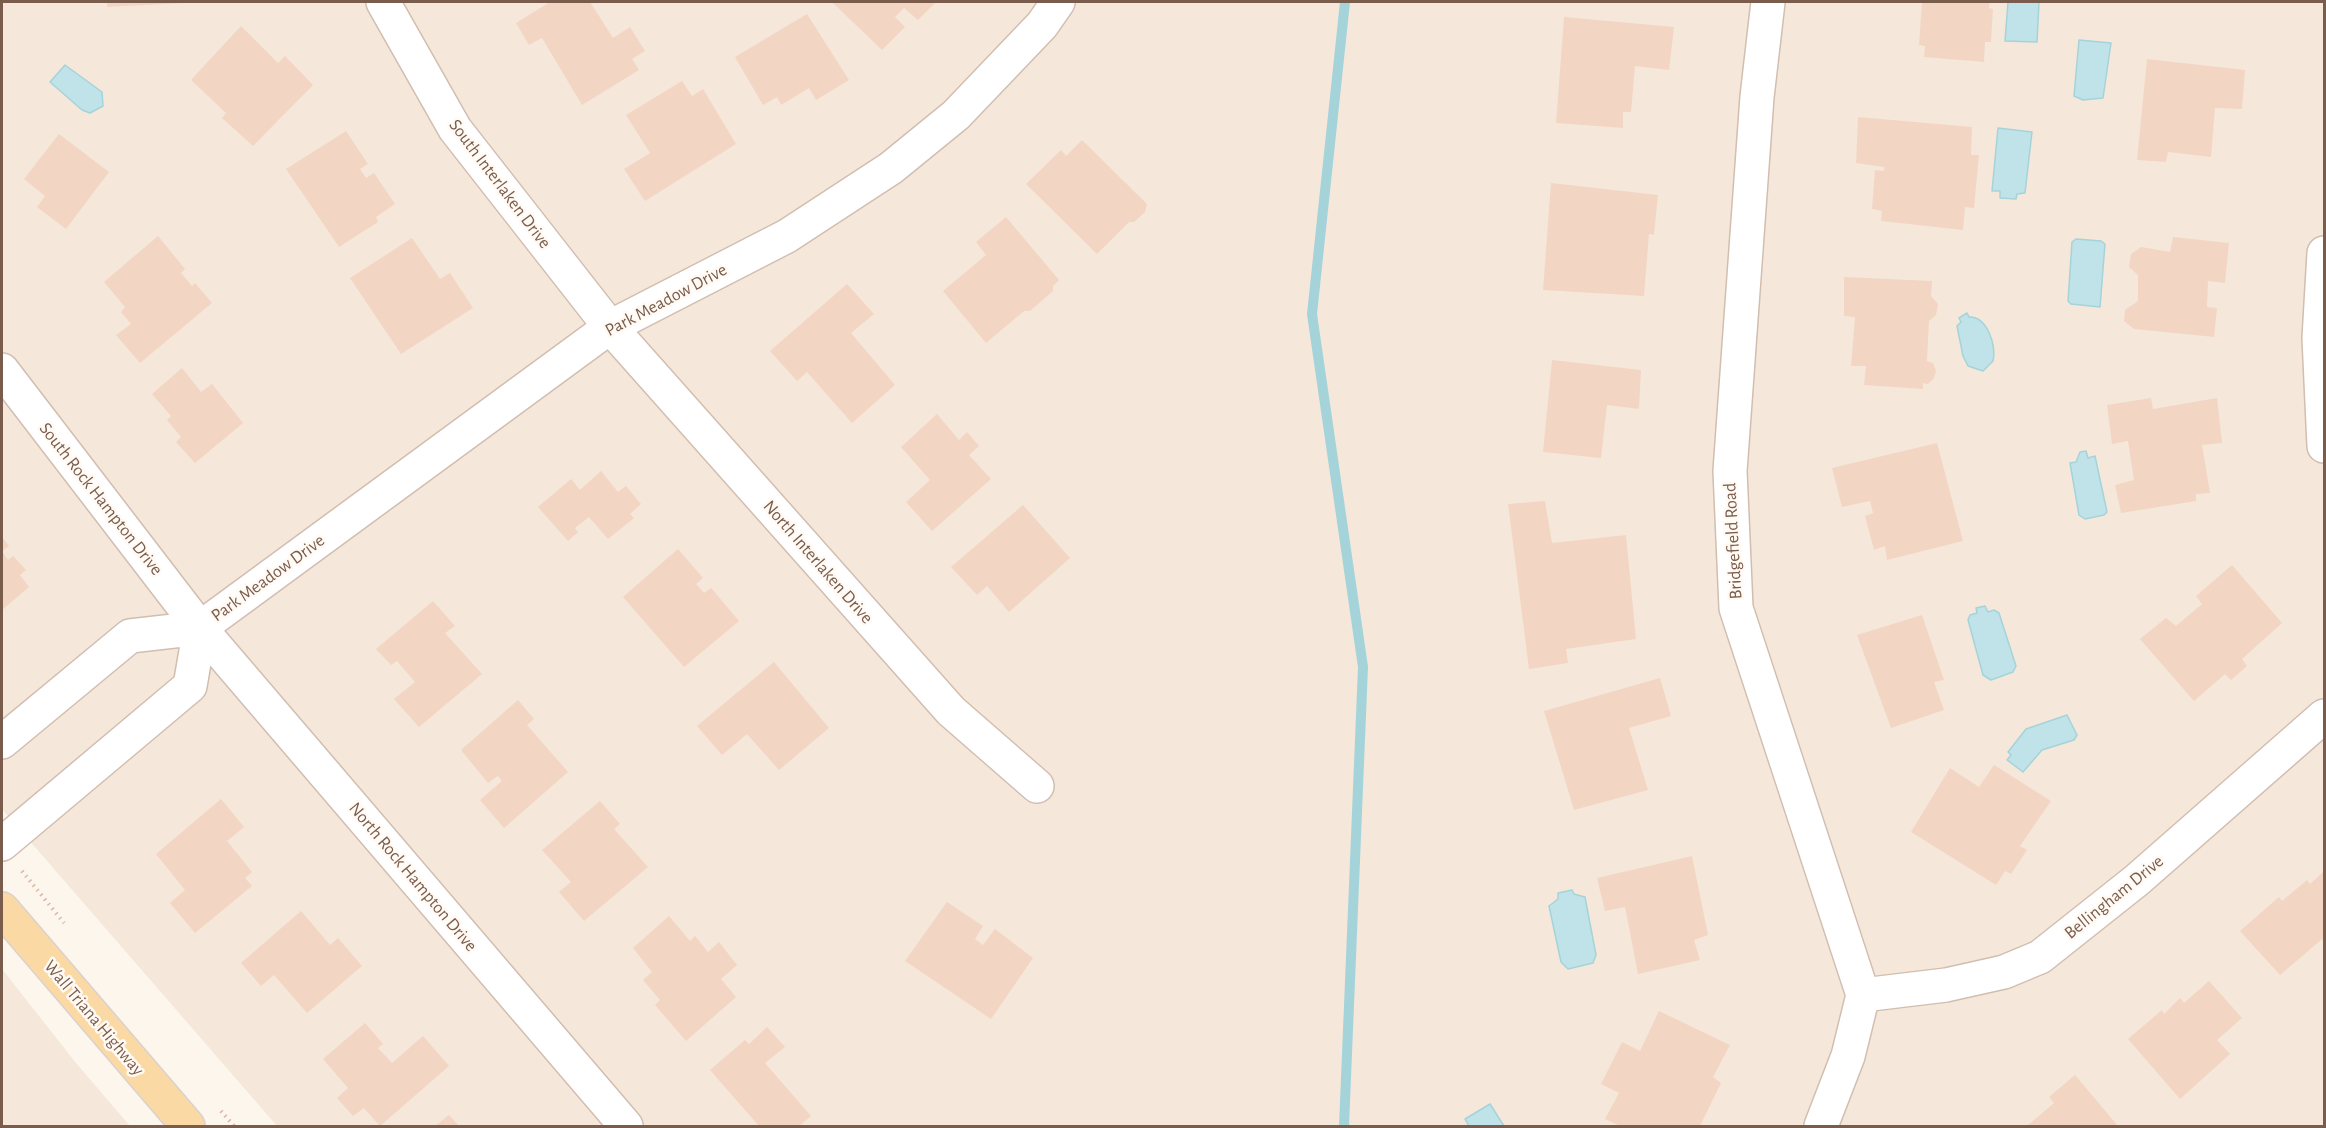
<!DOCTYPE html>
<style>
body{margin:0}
#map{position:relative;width:2326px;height:1128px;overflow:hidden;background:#fdf6ec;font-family:"Alegreya Sans",sans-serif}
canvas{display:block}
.frame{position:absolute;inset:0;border:3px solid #7a5c4d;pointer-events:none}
</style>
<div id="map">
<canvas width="2326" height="1128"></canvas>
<div class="frame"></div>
</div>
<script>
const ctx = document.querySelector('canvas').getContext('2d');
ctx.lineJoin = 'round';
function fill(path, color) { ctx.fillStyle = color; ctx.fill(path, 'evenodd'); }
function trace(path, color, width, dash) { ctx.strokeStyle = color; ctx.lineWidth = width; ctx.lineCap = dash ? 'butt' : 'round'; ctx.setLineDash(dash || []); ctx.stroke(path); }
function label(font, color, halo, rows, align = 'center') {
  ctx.font = font + ' "Alegreya Sans",sans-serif'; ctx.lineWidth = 5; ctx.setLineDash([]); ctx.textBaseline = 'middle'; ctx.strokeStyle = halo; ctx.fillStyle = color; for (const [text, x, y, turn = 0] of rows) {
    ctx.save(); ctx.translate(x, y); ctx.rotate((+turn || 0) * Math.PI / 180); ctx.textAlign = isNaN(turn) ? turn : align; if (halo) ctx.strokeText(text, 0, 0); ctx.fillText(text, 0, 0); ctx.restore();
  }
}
fill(new Path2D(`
 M2 2H2324V1126H277L2 809Z
 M2 969 76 1063 130 1126H2Z`), '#f5e8da');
const water = new Path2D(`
 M2008 2H2039L2037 42 2005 41Z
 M2079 40 2111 43 2103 98 2083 100 2074 96Z
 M65 65 102 92 103 106 90 113 82 110 50 82Z
 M1998 128 2032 132 2025 193 2017 194 2016 199 2000 198V191H1992Z
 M2076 239 2101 241 2105 244 2100 307 2071 304 2068 301 2072 242Z
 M1967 313 1969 317C1987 316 1997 346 1993 361L1983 371 1968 366 1963 356 1957 326 1961 322 1959 318Z
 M2086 451 2088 458 2095 456 2107 512 2104 515 2085 519 2079 515 2070 463 2076 462 2080 452Z
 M1985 606 1988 612 1994 610 1999 613 2016 666 2013 672 1991 680 1983 675 1968 620 1970 615 1977 613 1976 608Z
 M2067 715 2077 735 2074 740 2042 750 2023 772 2007 760 2011 755 2008 752 2026 729Z
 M1572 890 1574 894 1585 897 1596 955 1593 963 1568 969 1561 962 1549 906 1558 899V893Z
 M1490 1104 1504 1126H1469L1465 1119Z`);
fill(water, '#bfe3e8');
trace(water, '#a5d3da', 1.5);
trace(new Path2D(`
 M1344 1126 1363 667 1312 314 1345 2`), '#a5d3da', 10);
fill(new Path2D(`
 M107 2H185V3L107 7Z
 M550 2H590L613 38 630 27 645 51 632 59 639 70 582 105 542 38 529 45 516 23Z
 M832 2H936L918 20 904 8 895 17 905 27 882 50Z
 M1922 2H1990L1989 8 1993 9 1991 42H1985L1984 62 1924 57 1925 46 1919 45Z
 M807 14 849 80 816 100 809 88 781 105 777 97 763 105 735 57Z
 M1564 17 1674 27 1669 70 1635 66 1631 112H1623V128L1556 123Z
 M241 26 278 63 285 56 313 85 253 146 222 118 226 113 191 80Z
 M2147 59 2245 70 2242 109 2215 108 2211 157 2168 152 2166 162 2137 160Z
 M682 81 692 96 703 89 736 144 645 201 624 169 650 153 626 115Z
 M1858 117 1972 127 1971 155H1979L1974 208 1965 207 1963 230 1881 221 1882 211 1872 209 1875 170 1884 171V167L1856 163Z
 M346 131 368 164 360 169 366 178 374 173 395 204 376 217 378 222 339 247 286 169Z
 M59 134 109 172 66 229 37 207 45 196 24 179Z
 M1082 140 1147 204 1145 212 1134 222H1129L1097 254 1026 184 1061 150 1066 156Z
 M1551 183 1658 195 1654 235 1649 234 1644 296 1543 290Z
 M1006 217 1059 280 1053 286V291L1030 311H1024L986 343 943 291 986 255 976 242Z
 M158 236 185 269 181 273 192 286 195 283 212 303 140 363 116 335 131 324 121 312 125 307 104 282Z
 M2173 237 2229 243 2225 283 2208 281 2207 307 2217 308 2214 337 2134 329 2124 321 2125 310 2138 301V275L2129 267 2131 254 2141 247 2170 252Z
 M412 238 440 279 450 273 473 308 401 354 350 278Z
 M1844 277 1932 281 1931 296 1938 304 1936 315 1929 321 1927 361 1933 363 1936 371 1934 378 1928 384 1923 383V389L1864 385 1866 366H1851L1855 317 1844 316Z
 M847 284 874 314 851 333 895 385 852 423 807 372 797 381 770 351Z
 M1552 360 1641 370 1639 409 1607 405 1601 458 1543 452Z
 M182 368 201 392 212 384 243 423 195 463 176 442 181 437 167 420 171 416 152 394Z
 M2151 398 2153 409 2217 398 2222 443 2202 445 2210 493 2196 494V501L2121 513 2115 485 2134 480 2128 441 2112 444 2107 405Z
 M937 414 959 440 967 432 979 446 969 455 991 479 932 531 906 502 930 480 901 447Z
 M1937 443 1963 541 1887 560 1885 546 1874 550 1865 516 1873 513 1870 501 1842 507 1832 468Z
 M601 471 618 492 626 486 641 504 630 514 634 518 608 539 589 517 575 528 578 532 568 541 538 507 571 479 580 490Z
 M1545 501 1552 543 1626 535 1636 639 1566 649 1568 663 1529 669 1508 504Z
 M1023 505 1070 558 1009 612 987 586 977 595 951 567Z
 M2 537 9 546 2 551Z
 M678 549 703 578 696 584 704 593 711 588 739 621 684 667 623 597Z
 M2 551 8 560 13 556 26 570 20 575 29 587 2 610Z
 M2232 565 2282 623 2242 659 2247 666 2231 680 2225 674 2194 701 2140 639 2166 618 2176 626 2202 604 2196 596Z
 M433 601 455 626 445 633 482 674 419 727 394 699 415 682 397 661 391 665 376 649Z
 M1922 615 1944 680 1934 682 1944 710 1891 728 1857 635Z
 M774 662 829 728 779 770 747 734 722 755 697 726Z
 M1660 678 1671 716 1629 728 1648 790 1574 810 1544 711Z
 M518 700 534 719 527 725 568 772 504 828 480 800 502 781 498 776 488 783 461 750Z
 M1994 765 2051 801 2020 846 2027 850 2011 874 2005 871 1996 885 1911 832 1950 768 1979 787Z
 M221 799 244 827 227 841 252 872 245 878 252 886 195 933 170 903 185 890 156 854Z
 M600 801 620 824 614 829 648 867 584 921 559 892 571 882 542 850Z
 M1692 856 1708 935 1694 940 1700 960 1638 974 1625 907 1605 911 1597 878Z
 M2324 871V942L2322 939 2280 975 2240 931 2279 897 2282 901 2307 880 2310 884Z
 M947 902 983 926 975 939 983 945 995 929 1033 958 991 1019 905 961Z
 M301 911 330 945 338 938 362 966 307 1013 274 975 261 986 241 963Z
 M669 916 690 941 695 936 708 952 719 942 737 965 721 979 736 997 686 1041 655 1005 660 1000 643 980 652 972 633 948Z
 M2209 981 2242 1018 2217 1040 2230 1054 2180 1099 2128 1039 2162 1010 2164 1014 2180 998 2184 1003Z
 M1659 1011 1730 1045 1713 1077 1721 1083 1700 1126H1620L1605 1119 1619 1093 1601 1084 1622 1042 1640 1051Z
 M365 1023 383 1044 378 1048 392 1063 423 1036 449 1066 380 1126 364 1108 353 1116 337 1098 348 1088 323 1059Z
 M767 1027 785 1047 765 1063 811 1116 799 1126H759L710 1070 745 1040 749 1044Z
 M2075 1075 2118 1126H2027L2054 1103 2049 1097Z
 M449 1115 459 1126H435Z`), '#f3d5c3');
const minor = new Path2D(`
 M383 2 455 129 610 327 951 711 1037 786
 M1768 2 1757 97 1730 471 1736 608 1863 995 1848 1056 1821 1126
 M2324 253 2319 338 2324 446
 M2 370 200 628 626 1126
 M2 742 130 636 200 628 610 327 787 236 891 168 956 115 1042 25 1058 2
 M2 844 190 686 200 628
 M1863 995 1946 985 2004 972 2040 957 2137 880 2324 716`);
const major = new Path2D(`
 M2 909 188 1126`);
trace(minor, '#d1beb0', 36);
trace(major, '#dad1cd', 36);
trace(new Path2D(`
 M22 871 64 923
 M221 1111 234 1126`), '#d9b8a5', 4, [1.5, 4.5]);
trace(minor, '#fff', 33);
trace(major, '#fbd9a5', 33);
label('18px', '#7a5c4d', '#fffaf3', [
 ["South Interlaken Drive",500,184,53],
 ["Park Meadow Drive",666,300,-28],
 ["South Rock Hampton Drive",101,499,52],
 ["Bridgefield Road",1733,541,-93],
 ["North Interlaken Drive",818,562,49],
 ["Park Meadow Drive",268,578,-36],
 ["North Rock Hampton Drive",413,877,50],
 ["Bellingham Drive",2114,897,-39],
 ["Wall Triana Highway",94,1018,50]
]);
</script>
